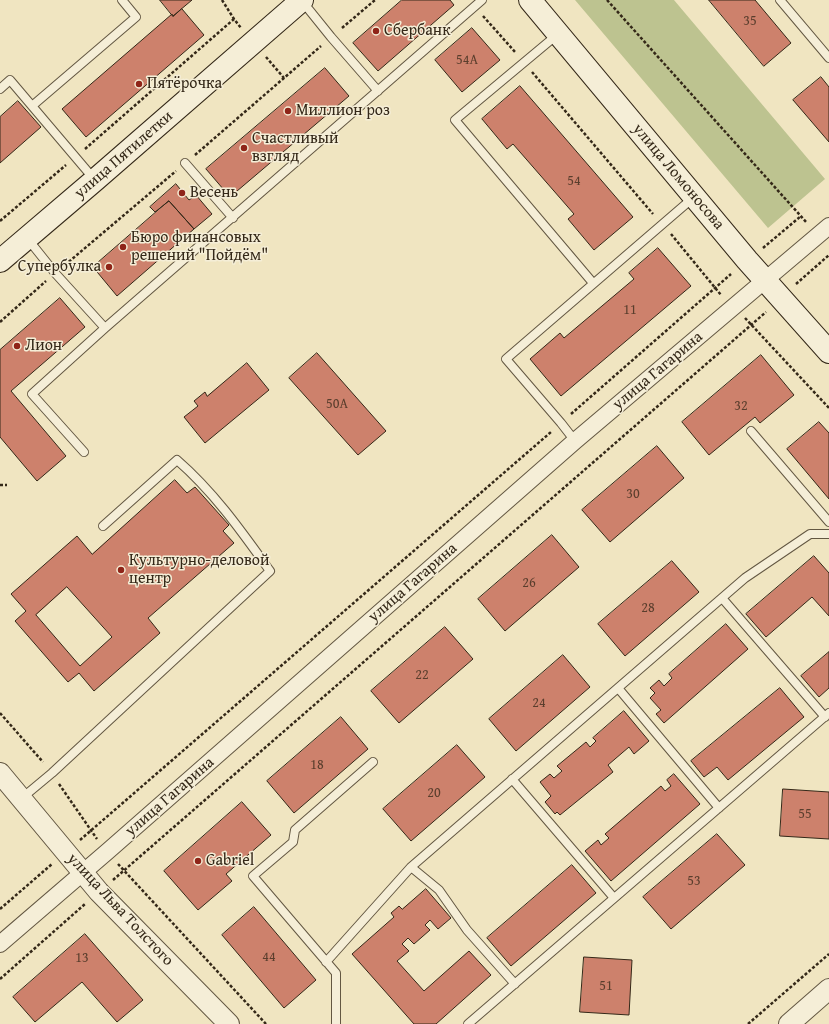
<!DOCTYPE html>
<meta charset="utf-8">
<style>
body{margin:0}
canvas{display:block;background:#f0e5c1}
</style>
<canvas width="829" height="1024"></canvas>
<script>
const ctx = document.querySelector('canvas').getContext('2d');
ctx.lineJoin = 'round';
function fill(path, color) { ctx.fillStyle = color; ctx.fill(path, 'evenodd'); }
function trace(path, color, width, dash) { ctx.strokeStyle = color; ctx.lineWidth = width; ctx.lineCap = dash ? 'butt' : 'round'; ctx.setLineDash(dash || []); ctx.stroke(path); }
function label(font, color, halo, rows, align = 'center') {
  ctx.font = font + ' "Gentium Book Plus",serif'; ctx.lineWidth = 3; ctx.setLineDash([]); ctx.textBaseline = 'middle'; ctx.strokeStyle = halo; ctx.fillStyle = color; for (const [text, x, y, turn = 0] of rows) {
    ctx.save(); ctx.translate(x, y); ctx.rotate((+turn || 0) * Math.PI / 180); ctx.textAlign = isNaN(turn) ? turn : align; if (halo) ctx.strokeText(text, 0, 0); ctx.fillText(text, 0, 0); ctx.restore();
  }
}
fill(new Path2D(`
 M575 0H674L825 179 768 228Z`), '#bdc390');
const building = new Path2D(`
 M160 0H192L173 16Z
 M402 0H450L454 5 378 71 353 43Z
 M709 0H755L791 43 764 66Z
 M182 9 204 35 86 137 62 109 172 14 173 16Z
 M472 28 500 60 462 92 435 60Z
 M325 68 349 96 230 197 206 169Z
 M821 77 829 87V142L793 100Z
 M520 86 633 217 594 250 568 219 574 214 513 144 507 149 482 119Z
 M18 101 41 127 0 163V117Z
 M176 184 189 200 196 195 212 214 194 229 169 201 155 212 150 207Z
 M169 201 194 229 117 296 93 267Z
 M658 248 691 286 561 396 530 359 560 333 564 338 634 279 629 273Z
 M60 298 85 327 11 391 66 456 37 481 0 437V350Z
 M317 353 386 431 358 455 289 378Z
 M761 355 794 395 760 423 755 417 709 455 682 422Z
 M247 363 269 390 205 443 184 417 198 406 194 401 205 392 207 396Z
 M819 422 829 433V499L787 449Z
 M657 446 684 478 610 542 582 510Z
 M175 480 187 493 195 487 229 525 223 531 234 543 148 618 160 633 94 691 79 673 68 682 15 621 26 611 11 594 77 536 92 554ZM67 587 112 637 80 666 36 615Z
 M552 535 579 567 505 631 478 599Z
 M814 556 829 573V616L812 597 766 637 746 614Z
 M672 561 699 592 625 656 598 624Z
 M726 624 748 649 664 723 656 714 661 710 650 698 655 693 650 688 659 680 664 686 672 678 669 674Z
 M445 627 473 659 399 723 371 691Z
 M829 652V688L819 697 801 676Z
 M563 655 590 687 516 751 489 719Z
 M780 688 804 717 728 780 717 767 704 777 691 761Z
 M624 711 649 741 634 754 629 747 608 765 613 772 560 815 557 812 555 814 545 802 551 796 540 782 550 774 554 778 562 771 557 766 586 742 590 747 596 741 593 738Z
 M341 717 368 749 294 813 267 781Z
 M457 745 485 777 411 841 383 809Z
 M674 774 700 804 611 881 585 851 598 840 601 845 609 838 605 834 661 786 665 791 671 786 667 780Z
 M783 789 829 792V839L780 836Z
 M242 802 271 835 226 874 232 881 198 910 164 871Z
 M717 834 745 865 671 929 643 897Z
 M572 865 596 893 511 966 487 938Z
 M426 889 451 918 438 929 430 920 425 925 430 930 414 944 408 938 402 944 409 951 397 961 424 991 469 951 491 975 436 1024H414L352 954 394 917 391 913 399 906 402 909Z
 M254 907 316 980 284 1008 222 935Z
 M85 934 143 1000 117 1022 82 982 35 1022 13 997Z
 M584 957 632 960 629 1015 580 1012Z`);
fill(building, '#cd816c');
trace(building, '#342818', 1);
const service = new Path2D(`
 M780 0 829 58
 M302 1 331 37 378 91
 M558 34 455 120 593 283
 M0 89 10 80 94 179
 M32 106 136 17 122 0
 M185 163 233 218
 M27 238 55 273 105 328
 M751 431 829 522
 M575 441 561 423 506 359 694 197
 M84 452 32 394 105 328 482 0
 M722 598 825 717
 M618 688 719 808
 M512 779 614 898
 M22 798 52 773 270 571C242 532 214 492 177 460L103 526
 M411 867 439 890 467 930 515 984
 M326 962 411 867 745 578 810 534H829
 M336 1024V973L253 876 293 842 295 830 373 762
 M468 1024 829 713`);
const minor = new Path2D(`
 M0 944 108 851 575 441 829 226`);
const tertiary = new Path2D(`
 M0 773 99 892 229 1024
 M789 1024 829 989`);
const secondary = new Path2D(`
 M530 0 747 260 829 352
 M0 261 95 180 302 0`);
trace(service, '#635742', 10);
trace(minor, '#635742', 18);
trace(tertiary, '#635742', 22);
trace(secondary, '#342818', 24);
trace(new Path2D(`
 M222 0 234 19 241 28
 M607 0 807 223
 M483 16 516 53
 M342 28 375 0
 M266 57 284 78
 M532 72 653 214
 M85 149 234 19
 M195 155 321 46
 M0 221 66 165
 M671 234 721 295
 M763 248 801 216
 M65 265 176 171
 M796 284 829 255
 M745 318 829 408
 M0 322 46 281
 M571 414 731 274
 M0 485H7
 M0 713 43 762
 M59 784 97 839
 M80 840 551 432
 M118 864 266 1024
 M113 880 766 312
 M0 909 52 864
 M0 979 85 904
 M748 1024 829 954`), '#342818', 2.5, [3, 2]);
trace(service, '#f5eed7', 8);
trace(minor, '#f5eed7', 16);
trace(tertiary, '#f5eed7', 20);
trace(secondary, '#f5eed7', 22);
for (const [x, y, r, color] of [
 [376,31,4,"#8f2418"],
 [139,84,4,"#8f2418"],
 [288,111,4,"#8f2418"],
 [244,148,4,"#8f2418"],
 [182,193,4,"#8f2418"],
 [123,247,4,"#8f2418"],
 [109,267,4,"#8f2418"],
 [17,346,4,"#8f2418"],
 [121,570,4,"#8f2418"],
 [198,861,4,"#8f2418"]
]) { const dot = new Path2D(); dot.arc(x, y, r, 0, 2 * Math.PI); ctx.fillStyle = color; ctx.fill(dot); trace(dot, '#f5eed7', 1.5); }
label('14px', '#5a3e2d', null, [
 ["35",750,21],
 ["54А",467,60],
 ["54",574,181],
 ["11",630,310],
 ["50А",337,404],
 ["32",741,406],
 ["30",633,494],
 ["26",529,583],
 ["28",648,608],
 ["22",422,675],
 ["24",539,703],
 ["18",317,765],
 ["20",434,793],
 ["55",805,814],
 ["53",694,881],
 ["44",269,957],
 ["13",82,958],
 ["51",606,986]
]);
label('16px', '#342818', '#f5eed7', [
 ["Сбербанк",384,31],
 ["Пятёрочка",147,84],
 ["Миллион роз",296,111],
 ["Счастливый",252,139],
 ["взгляд",252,157],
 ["Весень",190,193],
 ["Бюро финансовых",131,238],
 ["решений \"Пойдём\"",131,256],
 ["Супербулка",101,267,"right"],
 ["Лион",25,346],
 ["Культурно-деловой",129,561],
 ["центр",129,579],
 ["Gabriel",206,861]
], 'left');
label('16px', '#342818', '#f5eed7', [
 ["улица Пятилетки",124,155,-41],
 ["улица Ломоносова",678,177,50],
 ["улица Гагарина",658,371,-40],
 ["улица Гагарина",413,583,-41],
 ["улица Гагарина",170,797,-41],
 ["улица Льва Толстого",120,910,47]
]);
</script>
